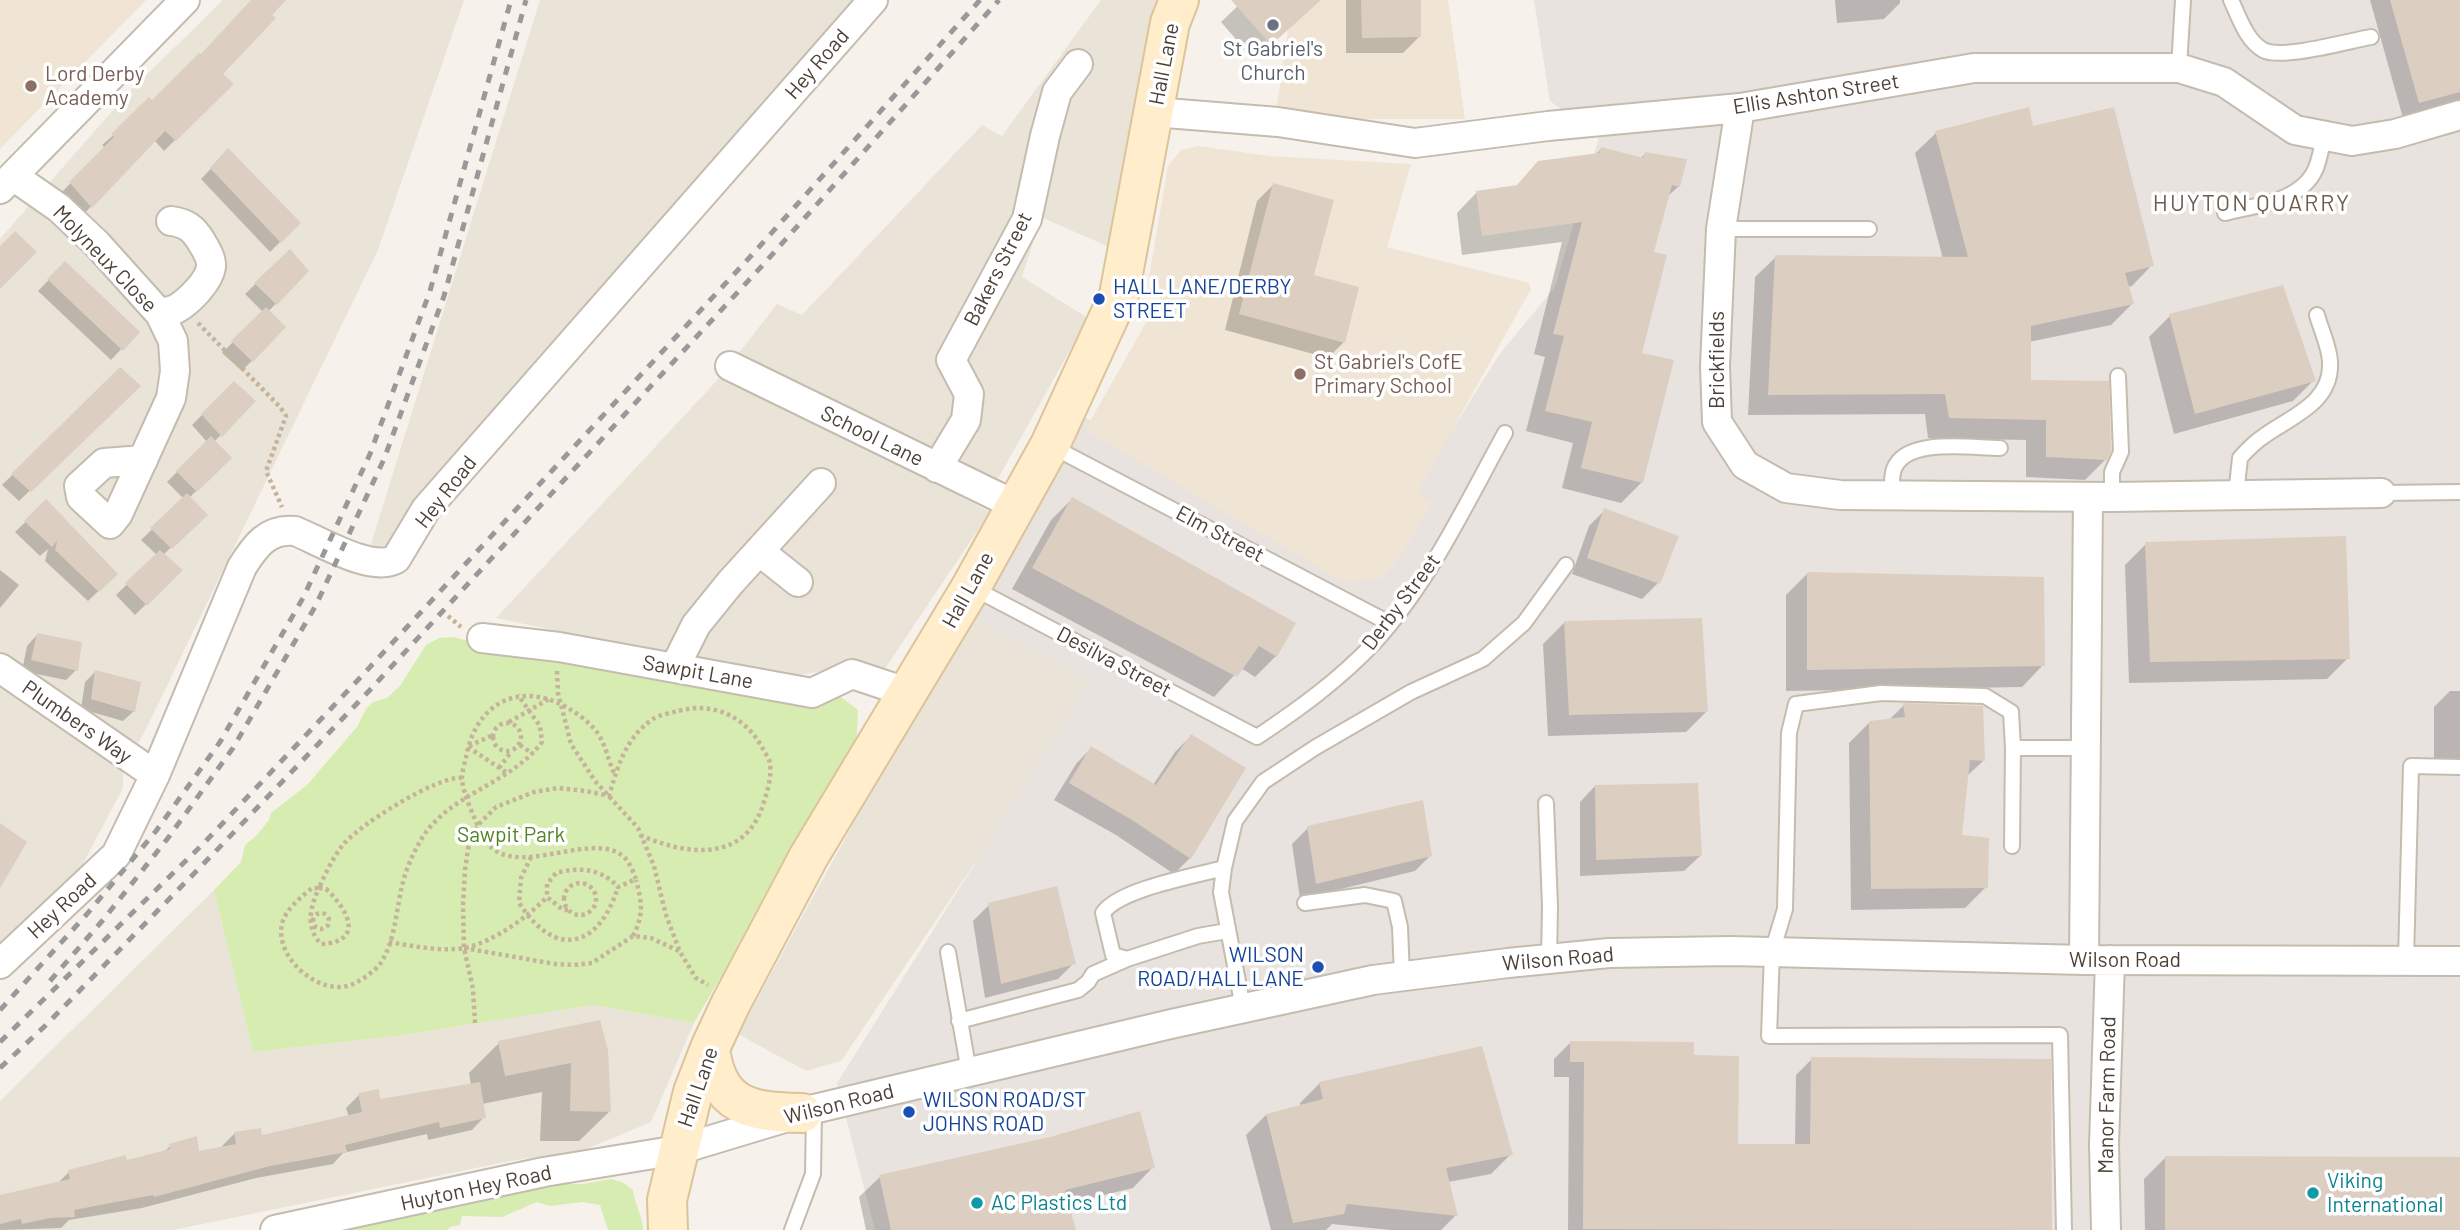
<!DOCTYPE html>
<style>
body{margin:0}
canvas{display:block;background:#f6f1ea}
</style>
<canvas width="2460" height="1230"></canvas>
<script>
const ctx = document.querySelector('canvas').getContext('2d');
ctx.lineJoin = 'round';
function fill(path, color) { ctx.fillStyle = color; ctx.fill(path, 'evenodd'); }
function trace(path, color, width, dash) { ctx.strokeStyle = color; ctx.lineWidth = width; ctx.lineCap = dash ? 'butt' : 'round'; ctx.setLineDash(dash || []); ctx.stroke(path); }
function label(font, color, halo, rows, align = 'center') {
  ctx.font = font + ' Barlow,sans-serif'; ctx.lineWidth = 7; ctx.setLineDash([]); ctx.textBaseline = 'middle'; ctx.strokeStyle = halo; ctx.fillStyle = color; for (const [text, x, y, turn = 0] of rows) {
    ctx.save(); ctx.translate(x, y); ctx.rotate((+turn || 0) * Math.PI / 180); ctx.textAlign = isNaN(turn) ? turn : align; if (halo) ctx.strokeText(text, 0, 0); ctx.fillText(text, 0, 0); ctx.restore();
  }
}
fill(new Path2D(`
 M223 0H464L378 250 146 729 123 771V788L79 871 0 943V239L129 92Z
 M540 0H886L403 551 367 557Z
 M1101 0H1165L1114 249 1041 217 1022 277 1088 318 995 484 735 358 777 304 802 315 982 125 1002 136Z
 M724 373 990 512 880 676 834 669 782 678 496 618Z
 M972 607 1097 682 841 1061 806 1071 738 1034Z
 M214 890 253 1052 396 1036 594 1005 694 1023 651 1122 584 1150 510 1161 173 1230H0V1101Z`), '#eae3d8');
fill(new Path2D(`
 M1534 0H2460V1230H875L837 1083 1089 682 972 615 1082 416 1366 567 1499 355 1555 287 1599 137 1550 101Z`), '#e9e3df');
fill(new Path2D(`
 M0 0H146L0 149Z
 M1318 0H1448L1465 119H1361L1276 111 1288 29Z
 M1198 146 1270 156 1411 164 1387 247 1529 283 1531 289 1417 493 1433 504 1396 562 1379 580 1342 581 1085 430 1164 291 1149 277 1168 166 1181 150Z`), '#f0e5d4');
fill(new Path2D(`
 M454 637 468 641 837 694 858 710 856 750 771 883 737 947 739 957 728 977 720 978 694 1023 594 1005 396 1036 253 1052 214 890 241 862 245 845 257 835 269 820 271 813 307 785 357 727 366 709 373 702 387 698 400 686 426 645 439 638Z
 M611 1179 624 1183 633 1190C634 1202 644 1220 643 1230H608L600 1205 583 1202 550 1206 537 1202 502 1217 462 1216 460 1225 450 1227 447 1230H345L352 1222 467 1204 479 1199 540 1184H583Z`), '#d7ecb1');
fill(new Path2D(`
 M253 0H285L220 74 231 84 164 151 154 140 81 217 60 194 105 148 102 145 152 102 200 56Z
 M1244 0H1320L1254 60 1221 22Z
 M1346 0H1419V37L1403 53H1346Z
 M1835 0H1900V3L1884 19 1837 23Z
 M2370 0H2460V102L2403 118Z
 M2032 128 2152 265 2132 286 2127 287 2132 304 2111 325 2029 342 2030 382 2106 459 2085 480 2026 477V440L1928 438 1925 414 1748 415 1755 277 1776 257 1943 259 1915 153 1936 133Z
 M1601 149 1640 159 1645 154 1679 186 1667 197 1652 253 1640 354 1641 483 1621 503 1562 488 1573 443 1526 431 1545 357 1534 354 1562 242 1462 255 1457 213 1477 192 1516 187 1595 155Z
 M228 151 299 223 270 252 201 179Z
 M1273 185 1312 276 1344 342 1328 358 1225 330 1257 201Z
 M290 251 307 270 268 312 284 327 242 371 222 353 263 312 245 294Z
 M65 263 137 332 111 360 38 291Z
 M2170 316 2314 380 2293 401 2174 434 2149 337Z
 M120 369 138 386 19 501 2 485Z
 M234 383 253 401 214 442 230 458 189 498 206 515 163 555 180 571 135 615 116 595 157 555 141 540 184 499 167 482 207 442 192 425Z
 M1072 499 1276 656 1255 677 1241 668 1214 697 1012 589 1051 520Z
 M46 502 116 574 88 601 45 561 48 549 40 556 15 532Z
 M1605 510 1658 583 1642 599 1572 574 1589 526Z
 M2146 544 2348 658 2327 679 2129 683 2125 565Z
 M0 570 19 585 0 608Z
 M1807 574 2043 665 2022 687 1786 691V595Z
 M1564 623 1707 711 1686 732 1548 736 1543 644Z
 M37 635 76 670 66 680 22 671 27 646Z
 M96 671 134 711 123 721 81 709 85 682Z
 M2450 691H2460V768H2434V707Z
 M1904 705 1983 761 1966 777 1960 837 1986 887 1965 908 1851 910 1849 743 1870 722 1889 720Z
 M1191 736 1244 769 1190 858 1174 874 1116 835 1054 800 1076 764 1091 748 1153 785 1175 752Z
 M1595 786 1700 856 1684 871 1580 876V802Z
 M1308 828 1431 855 1415 871 1300 899 1292 844Z
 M989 905 1074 963 1058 979 985 998 973 921Z
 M599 1022 610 1111 579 1141H540L542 1092 482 1104 484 1117 472 1130 428 1140 427 1134 343 1153 333 1164 256 1178 142 1208 69 1220 61 1228 0 1230V1196L57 1184 69 1172 126 1162 164 1152 170 1146 198 1153 223 1148 222 1146 235 1133 261 1137 349 1117 346 1108 359 1095 378 1101 471 1085 469 1073 499 1043Z
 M1570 1043 1692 1057 1736 1145 1795 1146 1796 1075 1812 1059 2049 1060 2050 1230H1568L1569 1077H1554V1059Z
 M1320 1083 1511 1154 1491 1174 1448 1182 1456 1215 1441 1230H1390L1332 1224 1326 1230H1271L1246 1135 1266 1115 1301 1107 1300 1103Z
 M2165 1158H2460V1230H2145L2144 1179Z
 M1153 1167 1133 1188 1067 1204 1074 1230H866L859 1197 880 1177Z`), '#0003');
fill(new Path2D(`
 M251 0H286L272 15 276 18 223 74 234 84 176 141 165 131 92 208 69 182 114 137 111 134 149 97 152 100 199 53 201 54Z
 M1231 0H1321L1271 45Z
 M1361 0H1421V37L1362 38Z
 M2390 0H2460V92L2419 103Z
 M2029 107 2033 126 2114 107 2154 266 2125 273 2134 304 2031 326V380L2109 381 2111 451 2107 460 2046 457V420L1949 418 1945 394 1768 395 1775 255 1968 257 1935 131Z
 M1601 147 1643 158 1645 152 1687 159 1680 187 1672 185 1654 252 1667 255 1642 353 1674 360 1643 483 1581 468 1592 422 1545 411 1564 336 1553 334 1582 222 1482 236 1476 191 1517 185 1538 161 1599 153Z
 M228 148 301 223 281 243 210 168Z
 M1273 183 1334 200 1314 275 1359 287 1345 343 1239 314Z
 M15 231 37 252 0 289V246Z
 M290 249 309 271 277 305 254 283Z
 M65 261 140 332 123 351 47 279Z
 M2283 285 2316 381 2195 414 2169 314Z
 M266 307 286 327 253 362 231 341Z
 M120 367 141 386 31 492 11 474Z
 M234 381 256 401 222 437 201 414Z
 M211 436 232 458 197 492 176 471Z
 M187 493 208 515 172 549 150 528Z
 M1072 497 1296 623 1277 657 1259 646 1237 677 1032 568Z
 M46 499 118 574 99 592 55 550 57 541 52 547 24 521Z
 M1604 508 1679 536 1660 584 1587 558Z
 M2346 536 2350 659 2150 662 2145 542Z
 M160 550 183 570 147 606 125 583Z
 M1807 572 2044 577 2045 666 1807 670Z
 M1702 618 1708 712 1569 715 1564 621Z
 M37 633 82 642 78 671 31 660Z
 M95 670 141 682 135 712 91 699Z
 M1903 703 1983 706 1985 761 1970 760 1962 835 1989 838 1988 888 1871 889 1869 721 1905 717Z
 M1191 734 1246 768 1191 859 1132 820 1069 783 1091 746 1156 785Z
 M1698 783 1702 856 1596 860 1595 785Z
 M1423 800 1432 856 1316 884 1307 826Z
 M0 823 27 842 0 888Z
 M1057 886 1076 964 1001 984 988 903Z
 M600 1020 608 1050 611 1112 570 1111 571 1063 505 1076 498 1041Z
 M1570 1041 1694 1042V1055L1739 1056 1738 1144H1810L1811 1057 2051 1059 2052 1230 1583 1229 1584 1062H1570Z
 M1482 1046 1513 1155 1446 1168 1458 1216 1347 1204 1344 1214 1293 1223 1266 1114 1323 1099 1319 1082Z
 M480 1082 486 1118 440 1128 439 1122 345 1145 347 1152 270 1166 154 1197 153 1195 74 1210 75 1217 50 1218 22 1224 21 1219 0 1224V1195L70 1179 68 1170 126 1155 127 1160 170 1149 169 1144 197 1136 199 1151 236 1144 234 1132 261 1128 262 1135 362 1112 358 1093 379 1089 380 1099Z
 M1140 1111 1155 1168 1065 1190 1076 1230H891L879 1175 1050 1137Z
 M2165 1156 2460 1157V1230H2165Z`), '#dccfc2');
const lane = new Path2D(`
 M2231 0C2239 17 2246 40 2263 50 2282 60 2348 41 2371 37
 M2179 68 2183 0
 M2225 213C2256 205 2302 202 2316 168 2320 158 2322 146 2324 135
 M1721 229H1869
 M1051 446 1389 623
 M2381 493 2460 492
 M2236 495 2240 458C2247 450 2255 442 2264 436 2290 417 2332 403 2330 363 2330 348 2321 330 2317 315
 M1892 496C1892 487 1891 477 1894 469 1906 437 1971 448 2000 448
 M2112 497V472L2121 452 2118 376
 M973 588 1257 737C1299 709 1339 680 1374 643 1429 583 1466 504 1505 433
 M2013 748H2086
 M1546 803 1550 907 1549 959
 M2012 846 2013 748 2011 712 1985 696 1881 693 1796 704 1789 733 1785 909 1772 952 1769 1036 2060 1035 2064 1230
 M1224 868C1195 876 1119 889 1103 913L1113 955 1127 959 1198 936 1227 931
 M1305 903 1365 895 1394 901 1400 927 1402 976
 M948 952 969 1072
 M2406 960 2411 766 2460 767
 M1243 1008 1221 892 1224 868 1235 821 1263 782 1316 747 1411 692 1483 659 1524 623 1566 565
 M959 1021 1078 990 1088 982 1093 974 1127 959
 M792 1230 813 1174 814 1111`);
const street = new Path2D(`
 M1740 108 1721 229 1715 366 1717 422 1745 465 1786 488 1840 495 2112 497 2381 493
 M1154 112 1278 122 1415 143 1548 126 1740 108 1974 68H2179L2224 82 2295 130 2352 141 2395 134 2460 115
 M13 176 59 208 97 244 160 314 173 341 175 371 171 398 118 514 110 524 81 497 79 486 104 463 143 460
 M0 189 185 0
 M160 314C165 312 171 311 176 309 188 302 209 282 211 267 212 258 205 248 201 241 193 228 186 223 171 221
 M730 366 1015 505
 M937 468 966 420 969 394 951 360 1027 219 1045 136 1057 92 1078 64
 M759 551 798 582
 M482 638 559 647 812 693 852 674 909 693
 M675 667 696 625 730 583 821 483
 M0 668 155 775
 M2084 960 2088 497
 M0 964 116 855 155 775 242 567C255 546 268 528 295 531 320 541 372 573 396 559L426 509 873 0
 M275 1230 544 1172 678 1150 814 1109 1171 1024 1373 980 1508 963 1609 953 1731 951 2084 960 2460 961
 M2106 1230 2104 1145 2110 960`);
const secondary = new Path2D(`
 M710 1048C717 1107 750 1112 802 1113
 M668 1230 667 1200 693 1092 710 1048 731 1003 809 856 971 587 1050 445 1119 295 1170 23 1179 0`);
trace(lane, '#c5bbaf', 18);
trace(street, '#c5bbaf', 32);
trace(secondary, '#dcc49a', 42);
trace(new Path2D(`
 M198 323 280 407 286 416 266 471 282 507
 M448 616 461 627
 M557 671 558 693 571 744 595 781 638 828 654 866 666 915 680 952 696 978 708 985
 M509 722 549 699
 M493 737a14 14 0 1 1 28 0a14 14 0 1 1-28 0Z
 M520 745 533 754
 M469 746 493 735
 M468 747 507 773
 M499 768 511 752
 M462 778C438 775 357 826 342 846 333 858 325 874 319 888H312C301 897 285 910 282 924 274 959 323 1000 355 983 363 979 375 971 380 964 396 941 396 908 403 882 407 866 414 852 422 838 450 793 511 784 542 742L540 726 518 695
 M531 857 521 878 519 903C556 960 599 948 618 887
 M564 899a16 16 0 1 1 32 0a16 16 0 1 1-32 0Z
 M319 888 326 889C347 908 366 942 321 944 305 927 310 908 319 888Z
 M568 910H563L547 897V884L556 873C579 867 601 868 618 887L636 879C633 872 630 862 623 856 588 828 505 888 481 833 475 819 462 792 462 778 462 771 465 763 466 757 476 703 519 680 568 708 578 714 589 722 596 731 606 744 608 761 615 775
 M313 921a8 8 0 1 1 16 0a8 8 0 1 1-16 0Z
 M633 936C644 914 642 903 636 880
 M389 942C413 946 441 952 465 948 495 941 526 918 547 897
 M464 948 555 964 574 965 592 963 633 936 651 938 679 951
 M475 1023 473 989 464 948 463 905 465 870 469 842 478 825 496 807 534 792 558 788 586 791 609 796C618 766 625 738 653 719 659 715 670 713 678 711 714 701 746 717 763 749 765 753 769 758 770 763 772 776 767 793 763 805 744 863 687 855 642 836`), '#c5b39c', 4.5, [3.5, 3.5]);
trace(lane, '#fff', 14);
trace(street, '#fff', 28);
trace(secondary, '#ffedcb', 38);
trace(new Path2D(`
 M50 981 103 920 168 838 233 748 316 605 384 459 444 296 526 0
 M0 1010 87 914 156 831 220 742 303 598 370 454 430 291 511 0
 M0 1042 204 843 357 681 750 257 980 0
 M0 1068 46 1025 214 853 368 692 761 267 999 0`), '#999', 5, [9, 9]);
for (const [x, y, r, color] of [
 [1273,25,7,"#6b7280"],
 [31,86,7,"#8d6e63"],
 [1099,299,7,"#1a4fb4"],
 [1300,374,7,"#8d6e63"],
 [1318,967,7,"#1a4fb4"],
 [909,1112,7,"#1a4fb4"],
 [2313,1193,7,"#0f9aa8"],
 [977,1203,7,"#0f9aa8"]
]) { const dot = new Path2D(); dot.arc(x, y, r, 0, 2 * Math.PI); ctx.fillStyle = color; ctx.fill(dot); trace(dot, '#fff', 2.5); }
label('21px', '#5b616d', '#fff', [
 ["St Gabriel's",1273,49],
 ["Church",1273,73]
]);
label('21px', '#4b4137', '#fff', [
 ["Hey Road",817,64,-49],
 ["Hall Lane",1164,64,-79],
 ["Ellis Ashton Street",1816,94,-9],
 ["Molyneux Close",105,259,46],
 ["Bakers Street",998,269,-63],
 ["Brickfields",1717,360,-90],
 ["School Lane",872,436,26],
 ["Hey Road",446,492,-52],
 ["Elm Street",1220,534,28],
 ["Hall Lane",968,590,-61],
 ["Derby Street",1401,602,-53],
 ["Desilva Street",1114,662,28],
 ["Sawpit Lane",698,672,10],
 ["Plumbers Way",77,722,35],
 ["Hey Road",62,906,-43],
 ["Wilson Road",1558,959,-5],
 ["Wilson Road",2125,960],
 ["Hall Lane",698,1087,-71],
 ["Manor Farm Road",2107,1095,-89],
 ["Wilson Road",839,1104,-14],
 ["Huyton Hey Road",476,1188,-12]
]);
label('21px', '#785e54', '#fff', [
 ["Lord Derby",45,74],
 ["Academy",45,98],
 ["St Gabriel's CofE",1314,362],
 ["Primary School",1314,386]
], 'left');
label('21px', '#164399', '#fff', [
 ["HALL LANE/DERBY",1113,287],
 ["STREET",1113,311],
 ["WILSON",1304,955,"right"],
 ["ROAD/HALL LANE",1304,979,"right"],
 ["WILSON ROAD/ST",923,1100],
 ["JOHNS ROAD",923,1124]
], 'left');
label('21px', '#518225', '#fff', [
 ["Sawpit Park",511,835]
]);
label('21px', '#0d838f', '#fff', [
 ["Viking",2327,1181],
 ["International",2327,1205],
 ["AC Plastics Ltd",991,1203]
], 'left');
ctx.letterSpacing = '2px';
label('23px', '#6e5e4e', '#fff', [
 ["HUYTON QUARRY",2252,203]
]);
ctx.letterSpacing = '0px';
</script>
